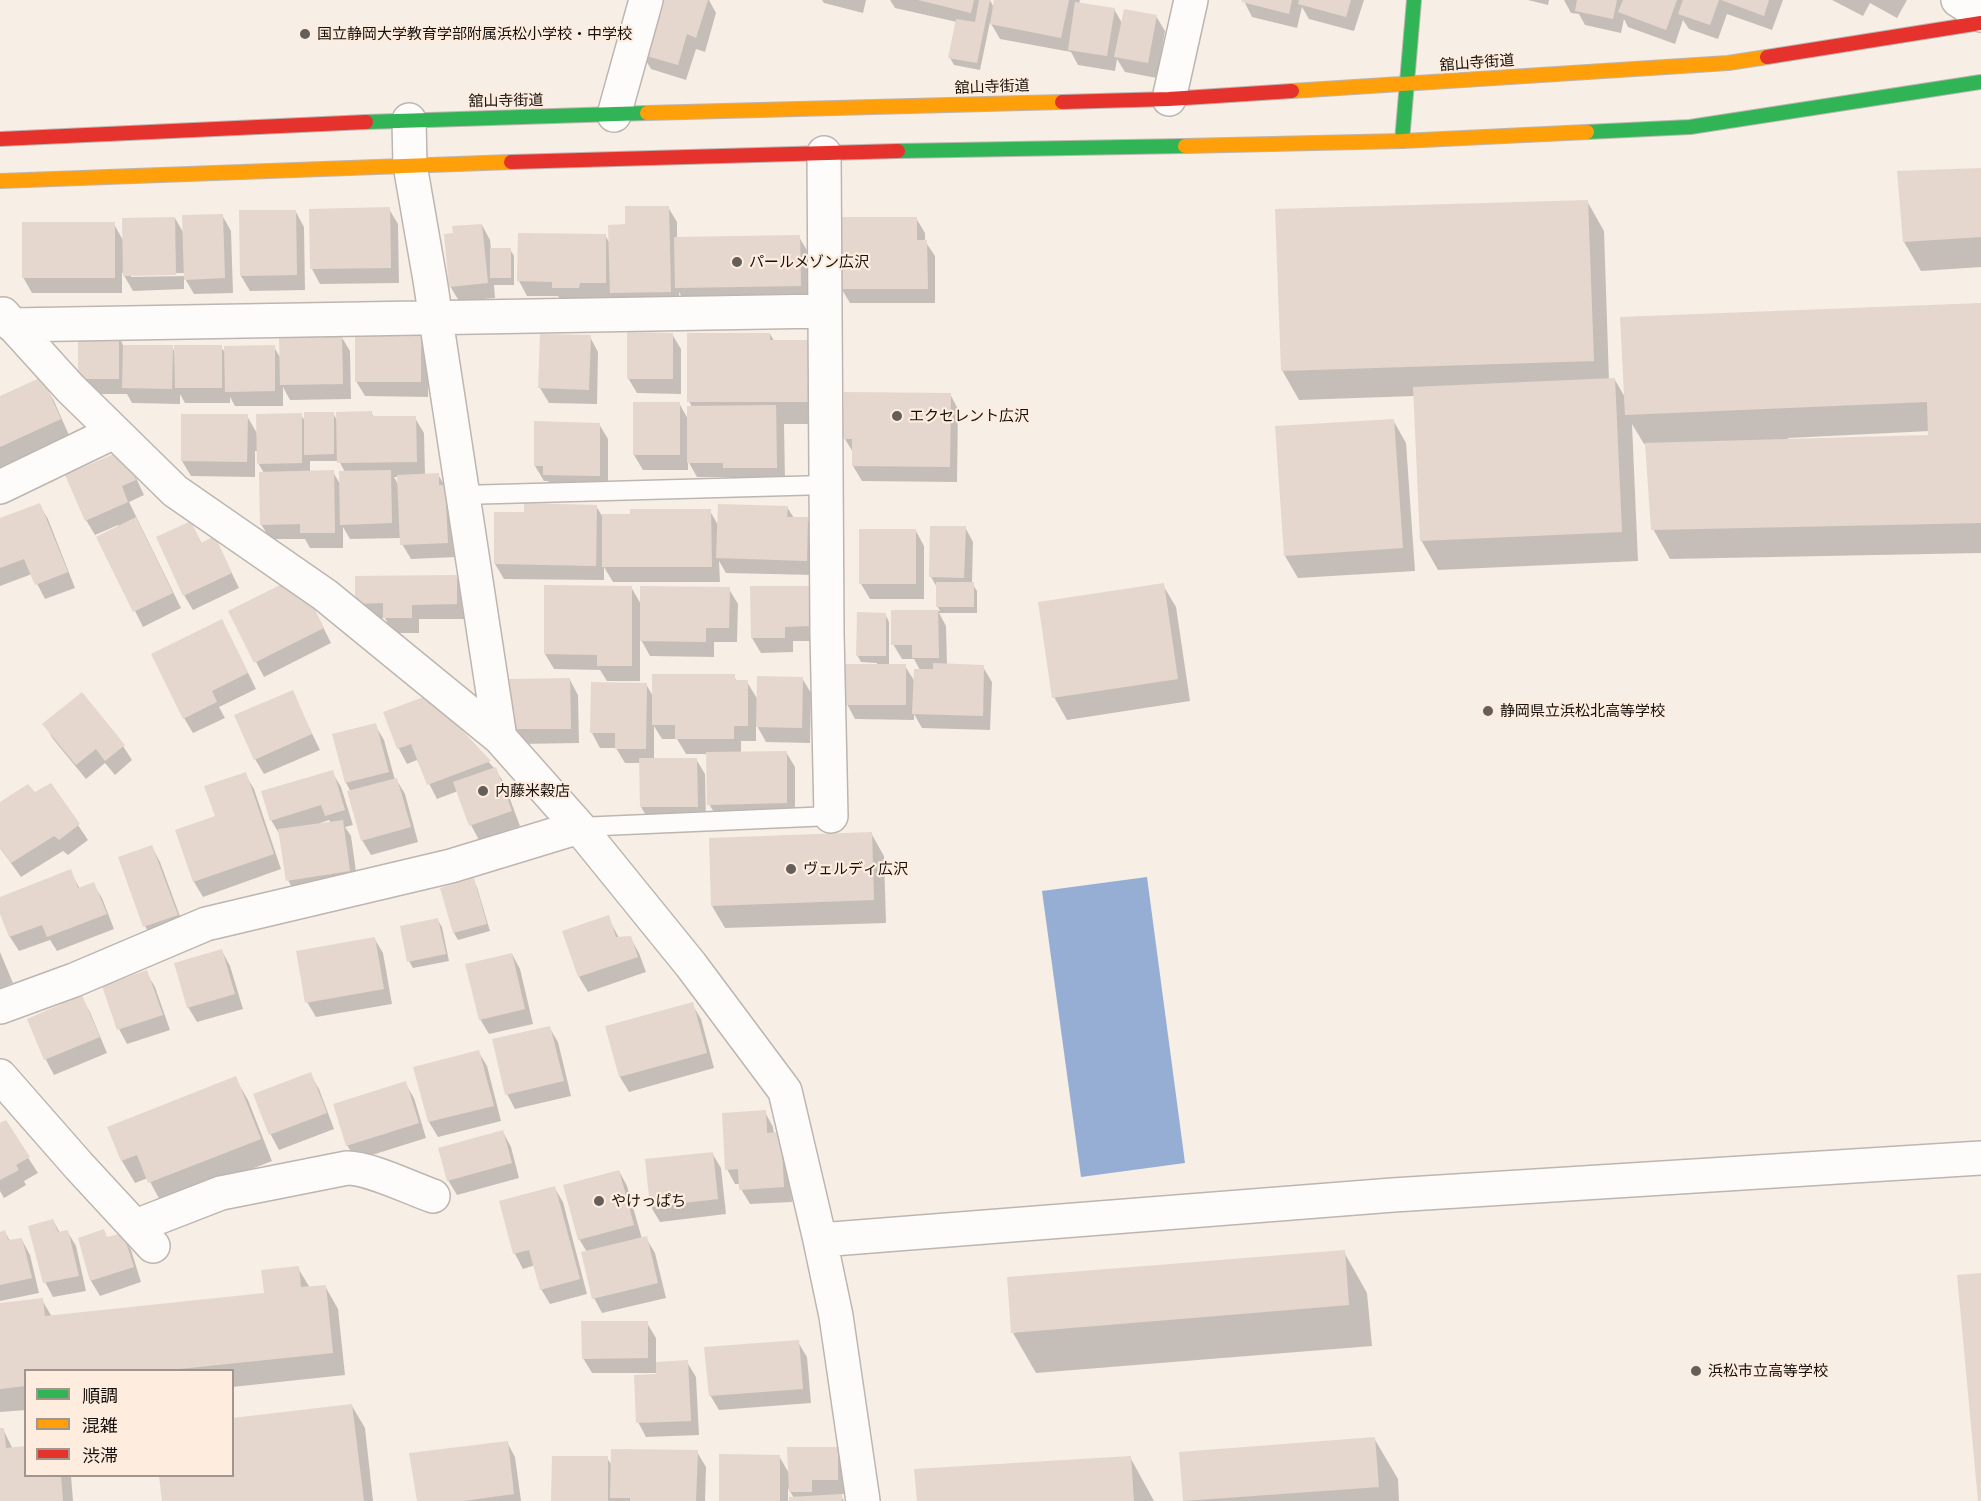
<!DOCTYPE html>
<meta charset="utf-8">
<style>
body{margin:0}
#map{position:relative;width:1981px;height:1501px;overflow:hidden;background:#f7eee6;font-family:"Crimson Pro","Noto Sans JP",serif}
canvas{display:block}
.legend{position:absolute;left:24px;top:1369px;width:210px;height:108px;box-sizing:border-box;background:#feeddf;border:2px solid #a2958b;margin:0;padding:8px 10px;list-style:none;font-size:18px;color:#17110d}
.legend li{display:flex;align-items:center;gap:12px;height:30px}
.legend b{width:30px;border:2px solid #a2958b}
</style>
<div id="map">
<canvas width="1981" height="1501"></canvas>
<ul class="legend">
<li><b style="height:8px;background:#30b455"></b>順調</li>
<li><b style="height:8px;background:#ff9f0a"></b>混雑</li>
<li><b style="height:8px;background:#e5322d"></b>渋滞</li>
</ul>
</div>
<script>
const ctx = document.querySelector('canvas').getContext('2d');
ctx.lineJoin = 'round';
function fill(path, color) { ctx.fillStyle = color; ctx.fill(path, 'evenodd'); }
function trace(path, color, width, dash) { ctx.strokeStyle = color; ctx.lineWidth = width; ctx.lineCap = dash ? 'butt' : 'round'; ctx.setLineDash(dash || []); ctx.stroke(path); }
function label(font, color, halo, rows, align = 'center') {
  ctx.font = font + ' "Crimson Pro","Noto Sans JP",serif'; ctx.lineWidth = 4.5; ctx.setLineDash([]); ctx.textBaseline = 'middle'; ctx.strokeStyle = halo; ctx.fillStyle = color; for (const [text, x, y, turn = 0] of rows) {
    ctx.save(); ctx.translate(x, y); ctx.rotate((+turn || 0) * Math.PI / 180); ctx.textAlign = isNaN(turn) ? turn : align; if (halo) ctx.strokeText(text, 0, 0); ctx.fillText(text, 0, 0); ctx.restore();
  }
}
fill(new Path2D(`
 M1147 877 1185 1163 1081 1177 1042 891Z`), '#96aed4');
fill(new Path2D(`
 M659 0H709L716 13 705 52 696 49 686 80 651 69 642 54Z
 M822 0H866L863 13 824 3Z
 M890 0H990L994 8 996 0H1080L1079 4 1114 9 1122 23 1156 16 1165 31 1157 78 1125 72 1117 59 1115 71 1078 65 1071 52 1000 39 990 22 980 70 954 65 950 58 957 22 895 8Z
 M1241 0H1364L1354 31 1309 19 1302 7 1297 28 1252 17 1244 1Z
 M1528 0H1549L1548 5Z
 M1564 0H1783L1772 30 1727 14 1718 39 1689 29 1683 20 1675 44 1628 27 1624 19 1621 33 1585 25 1579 14 1571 13Z
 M1832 0H1907L1897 18 1870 3 1863 16Z
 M1981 170V267L1921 271 1904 242Z
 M1587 201 1604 231 1609 380H1615L1626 399 1981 304V553L1670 559 1653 529 1647 444H1644L1632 424 1638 561 1438 570 1421 540 1415 396 1299 400 1282 370ZM1930 431V436L1788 440V438Z
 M668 207 677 222V239L799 237 808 252 809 301 685 303 679 292V307L620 308 614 298H587V303H562L558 296H527L519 281 605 235 610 244 627 226Z
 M389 209 398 224 399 283 320 284 312 269 311 210Z
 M296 212 304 227 305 290 250 291 241 276Z
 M222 215 231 231 233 293 194 294 184 277V289L133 291 122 272V293H32L23 277 114 224 124 242 175 218 184 234ZM184 273V276L131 277V274Z
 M916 218 925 233V241L935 256V303H850L841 288Z
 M482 225 490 240 491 249H510L514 256V285H494L495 298 459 301 450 286Z
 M420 331 429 346 428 397 365 396 356 381Z
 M672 334 681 349V394L637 393 628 378Z
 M770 334 823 424H784L785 482 734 483 730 477H697L688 461V470H643L634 455V403H679L688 419 692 407 689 401Z
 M341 336 350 351 351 399 290 400 283 387V406H235L230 397V403H185L180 394V404L132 403 127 394H88L79 379 119 337 124 347H172L176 354 221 347 226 354 274 347 281 359Z
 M590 337 598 352 597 404 549 403 540 388Z
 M41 379 54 401 72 442 0 475V397Z
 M950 394 958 409 957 482 862 481 853 466 854 454 845 439Z
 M371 412 374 418H415L424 433 425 475 438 474 453 501 456 557 411 559 402 544V538L350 539 343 527V548H310L305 539H270L261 524 264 473 258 463V451H255V477L191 476 182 461 247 416 258 435 301 415 306 423 333 413 338 422ZM310 461H339L345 472 340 484 333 472H310ZM394 477H399V486Z
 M1393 420 1406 443 1415 571 1298 578 1285 556Z
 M536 423 599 424 608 439V491L553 490 548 481H544L535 466Z
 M131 467 144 495 129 502 181 608 143 627 98 537 119 527 118 525 95 535 86 520Z
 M39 504 48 519 75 588 45 599 32 574 0 586V520Z
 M596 506 604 519 632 515 710 511 718 525 787 507 794 518 807 519 816 534 814 575 726 573 719 561 720 582H613L604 567V580L504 579 495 564 526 514Z
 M191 523 202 544 215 538 239 588 193 610 184 595Z
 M932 527H965L973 542 972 583 977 591V613H939L946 626 947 665 983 667 992 682 990 730 922 728 914 714V720L855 719 847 704 877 666V663L861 662 857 655 885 614 889 622V666H905L915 682 920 670 914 659H902L893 644V611H940L937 606 938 589 931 577Z
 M916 531 924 546V599H870L861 584Z
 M456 576 465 591V619H419V633H393L385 618 365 619 357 604Z
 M1163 585 1176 607 1190 701 1067 720 1054 697Z
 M631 587 642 606 729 589 738 604 737 642H714V657L650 656 640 638V681H607L600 670 554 669 545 654Z
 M811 587 819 641H793V652L761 653 752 638Z
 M319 619 331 643 264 677 256 662Z
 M230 636 256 689 219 707 225 718 193 733 184 718Z
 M734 676 737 682H747L758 700 802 678 811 693 810 743 766 742 756 724V741H741V753L786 752 795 767V818L718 819 709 804 708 754H686L677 739H662L654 726V760L696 759 705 774 706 821 650 822 641 807 640 763H625L616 748H600L592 733 646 684 654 698Z
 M570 680 578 695 579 743 520 744 512 729Z
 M292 692 320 750 264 774 255 759Z
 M429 697 495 769 504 783 520 826 479 840 471 825 458 791 437 799 417 760 407 764 399 749 385 713Z
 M44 724 123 746 132 760 115 775 105 763 86 779 53 739Z
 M375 725 384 740 395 780 396 779 405 794 418 842 371 855 362 840 351 792 346 783 334 735Z
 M332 772 341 787 353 825 345 827 351 836 358 886 296 895 288 880 280 835 271 820ZM329 820 331 823 320 824V823Z
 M245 774 254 789 281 869 203 897 194 882 177 831 217 817Z
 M51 785 88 840 68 855 63 851 21 877 0 848V804L34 794Z
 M871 833 884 856 886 923 725 928 712 906Z
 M152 847 160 862 185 930 153 941 145 926Z
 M70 871 80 889 93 884 102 898 114 929 57 951 50 940 19 951 10 937 0 910V898Z
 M473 880 477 887 490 931 458 940 454 933Z
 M608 917 619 938 630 937 639 953 646 972 588 992 579 977Z
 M437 919 442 927 449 961 413 968 409 961Z
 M374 938 383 953 392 1004 316 1017 307 1002Z
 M222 951 230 966 243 1009 197 1022 188 1007Z
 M0 952 13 983 0 988Z
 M512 954 520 969 533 1024 489 1034 480 1019Z
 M146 972 155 987 170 1030 127 1044 119 1029 104 987Z
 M81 997 90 1012 107 1053 54 1075 46 1060 29 1019Z
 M692 1004 701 1019 714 1068 629 1092 620 1077 606 1027Z
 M549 1027 558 1042 571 1096 515 1109 507 1094Z
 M478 1051 487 1066 501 1121 438 1137 429 1122 415 1068Z
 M310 1074 319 1089 334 1129 279 1150 271 1135 255 1095Z
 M235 1078 248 1100 272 1161 162 1204 148 1178 135 1183 122 1161 109 1128Z
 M405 1083 414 1098 426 1138 356 1160 347 1145Z
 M765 1112 773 1127 774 1134 789 1149 792 1202 750 1204 741 1189V1184H735L727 1169Z
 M5 1122 38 1173 24 1181 26 1185 4 1198 0 1191V1125Z
 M503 1132 511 1147 519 1178 457 1195 448 1180Z
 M712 1153 721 1168 726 1214 660 1222 651 1207Z
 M619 1171 627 1186 642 1239 646 1238 655 1253 666 1298 602 1313 594 1298 587 1252 579 1239Z
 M554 1187 563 1202 587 1294 550 1304 541 1289 535 1265 523 1269 515 1254 501 1202Z
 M53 1220 60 1233 67 1231 76 1246 86 1291 53 1297 45 1282Z
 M5 1232 10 1241 22 1240 30 1255 39 1293 0 1301V1233Z
 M122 1235 131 1250 141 1282 100 1296 91 1281 80 1239 107 1238Z
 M1344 1252 1367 1293 1372 1346 1036 1373 1013 1333Z
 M298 1268 310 1288 325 1286 338 1309 345 1375 232 1387V1370H26V1410L0 1412V1304L42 1300 52 1317 266 1294Z
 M647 1323 656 1338V1364L687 1362 696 1377 699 1435 646 1437 638 1422 664 1373H592L583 1358Z
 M798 1342 807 1357 811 1403 719 1410 710 1395Z
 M352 1406 365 1428 373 1501H164L161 1476H232Z
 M3 1429 26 1476H71L73 1501H0V1430Z
 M1374 1438 1398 1479 1399 1501H1184L1180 1454Z
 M507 1442 515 1457 521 1501H419Z
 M837 1448 845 1463 846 1494H840L844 1501H791L794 1498 788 1488V1501H720L779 1456 790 1475Z
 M697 1452 706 1467 705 1501H553L607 1458 613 1467Z
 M1130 1457 1154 1501H918Z`), '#0003');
fill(new Path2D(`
 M657 0H708L696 38 687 34 678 65 640 54Z
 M918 0H974L971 13Z
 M979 0H990L977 63 948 58 956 19 975 22Z
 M994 0H1069L1061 38 990 24Z
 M1242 0H1292L1289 14 1242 2Z
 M1299 0H1351L1346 17 1298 4Z
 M1577 0H1617L1613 19 1575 11Z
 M1623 0H1677L1666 30 1618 12Z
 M1683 0H1719L1710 25 1678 14Z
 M1721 0H1769L1764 16Z
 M1075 2 1115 8 1107 56 1068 50Z
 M1124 9 1157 15 1148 63 1114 57Z
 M1981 168V237L1903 242 1897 171Z
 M1588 200 1594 361 1281 371 1275 209Z
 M625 206H669L671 292 610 293 608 225 625 224Z
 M390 207 391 268 310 269 309 209Z
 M239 210H296L297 275 240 276Z
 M223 214 225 278 184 280 182 215Z
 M175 217 176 275 123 276 122 218Z
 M840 217H917V240H927L928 289H840Z
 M22 222H115V278H22Z
 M482 224 488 283 449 287 444 234 453 233 452 226Z
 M518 233 606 234V283H580L579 288H552V282L517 281Z
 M800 235 801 286 675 288 674 237Z
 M490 248H511V278H490Z
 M1981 303V523L1651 530 1645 443 1928 435 1927 402 1625 415 1620 317Z
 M355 329 421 330V382H355Z
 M627 332 673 333V379H627Z
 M687 333H770V340H810V402H687Z
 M540 334 591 335 589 390 538 388Z
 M78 335H119V379H78Z
 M279 335H342L343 384 280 385Z
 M123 345H173L172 389 122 388Z
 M174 345H222V388H175Z
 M275 345V391L225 392 224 346Z
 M42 377 61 419 0 447V396Z
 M1615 378 1622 532 1420 541 1413 387Z
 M844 392 951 393 950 467 852 466V439H843Z
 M633 402H680V455H633Z
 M776 405 777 468H723V463H687V406Z
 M372 411V416H416L417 462 337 463 336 412Z
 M304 412H334V454L304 455Z
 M302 413V463L257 464 256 414Z
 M181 414H248L247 462 181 461Z
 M1394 419 1403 548 1284 556 1275 426Z
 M534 421 600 423V476L543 475V466H534Z
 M123 450 136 480 122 486 128 502 85 521 65 475Z
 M334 470 335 533H300V524L260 525 259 472Z
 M391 470 392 523 340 525 339 471Z
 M439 473V485H445L448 543 400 545 397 475Z
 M40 503 68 572 35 585 24 559 0 568V518Z
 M524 503 597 505 596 566 494 564V512H524Z
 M718 504 788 506 787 517H808L807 561 716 558Z
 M630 509H711L712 567H602V514H630Z
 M136 517 173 593 133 612 96 537Z
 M191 521 201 543 215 536 232 573 183 596 156 537Z
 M930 526H966L964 578 929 577Z
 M859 529H916V584H859Z
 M457 575V604L412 605V618H383V603L355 604V576Z
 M936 582H974V607H936Z
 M1164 583 1178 679 1052 698 1038 602Z
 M280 585 311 602 324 628 254 663 228 611Z
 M544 585 632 586V666H597V655L544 654Z
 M640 586 730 587 729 628H706V642L640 641Z
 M750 586H811V626L785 627V638H751Z
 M891 610H938L939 658H912V645H891Z
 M857 612 886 613V656H856Z
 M222 619 248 673 212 691 217 702 183 719 151 654Z
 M933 663 984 665 983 716 912 714 914 669H933Z
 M845 664H906V705H845Z
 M652 674H735V680H748V726H734V739H675V725H652Z
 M757 676 803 677 802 728 756 727Z
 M570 678 571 729H510L509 679Z
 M591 682 647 683 646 749H615V733H590Z
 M293 690 312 734 254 760 234 715Z
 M82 692 125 745 105 761 96 749 76 765 42 724Z
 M429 695 491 761 427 785 411 744 397 749 383 712Z
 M376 723 389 772 345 783 332 734Z
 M787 751V803L707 805 706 752Z
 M639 758H697L698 807H640Z
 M496 767 512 811 469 826 453 782Z
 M333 770 345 810 325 816 321 805 270 821 261 791Z
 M246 772 274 854 193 882 175 830 215 816 204 786Z
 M397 778 411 827 361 841 347 791Z
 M51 783 80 824 59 840 54 836 11 863 0 847V802L28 784 35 792Z
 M343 820 350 871 286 881 278 829Z
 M872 832 874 900 711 906 709 838Z
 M152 845 178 915 143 927 118 857Z
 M71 869 78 888 94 882 107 914 47 937 42 925 9 937 0 914V897Z
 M474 878 487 924 453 933 440 888Z
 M609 915 616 937 631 936 638 957 578 977 562 931Z
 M438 918 446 954 407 962 400 926Z
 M375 937 384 989 305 1003 296 951Z
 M222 949 235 994 187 1008 174 963Z
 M512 953 525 1009 479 1020 465 964Z
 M147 970 163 1015 117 1030 102 986Z
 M82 995 100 1037 44 1060 27 1019Z
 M693 1002 707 1053 619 1077 605 1026Z
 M550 1026 564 1081 505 1095 492 1039Z
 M479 1050 494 1106 428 1122 413 1067Z
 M311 1072 327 1113 269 1135 253 1094Z
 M236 1076 261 1139 148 1183 137 1155 121 1161 107 1127Z
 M406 1081 419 1123 346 1146 333 1104Z
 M766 1110 767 1133 781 1132 784 1187 739 1190 738 1169 725 1170 722 1113Z
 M6 1120 30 1157 16 1165 19 1170 0 1180V1123Z
 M503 1130 512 1163 447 1181 438 1148Z
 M713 1152 718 1199 650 1207 645 1159Z
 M619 1170 634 1225 578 1240 563 1185Z
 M555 1186 580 1279 540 1290 529 1250 513 1254 499 1201Z
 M53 1219 58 1232 68 1230 79 1276 43 1283 28 1226Z
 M104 1229 107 1237 123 1233 134 1267 90 1281 78 1238Z
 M5 1230 8 1240 22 1238 32 1278 0 1285V1232Z
 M647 1236 658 1283 592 1299 581 1252Z
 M1345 1250 1349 1305 1011 1333 1007 1277Z
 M299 1266 301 1287 326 1285 333 1353 170 1370H26V1386L0 1389V1303L43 1298 45 1316 264 1293 261 1270Z
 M1981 1273V1501H1978L1957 1275Z
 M581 1321H648V1358L582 1359Z
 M799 1340 803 1389 709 1396 704 1347Z
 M688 1360 691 1421 636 1423 634 1375 656 1374V1362Z
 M352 1404 364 1501H162L159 1476H232V1418Z
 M0 1428H4L6 1448 26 1446V1476H61L63 1501H0Z
 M1375 1437 1379 1487 1183 1501 1179 1452Z
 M508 1441 514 1494 463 1501H417L409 1453Z
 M787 1447H838V1480H812V1492H789Z
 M611 1449 698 1450 696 1501H630V1498H610Z
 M719 1454 780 1455V1501H719Z
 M552 1456H608V1501H551Z
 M1131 1456 1134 1501H917L914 1469Z
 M842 1494V1501H789V1497Z`), '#e5d7cd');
const lane = new Path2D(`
 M462 495 826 485
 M579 827 831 816`);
const street = new Path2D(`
 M1958 0 1981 15
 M1169 99 1191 0
 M614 115 646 0
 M409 120 410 165 430 280 500 738 579 827 691 965 785 1091 820 1240 836 1316 863 1501
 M824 153 827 633 831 816
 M3 314 70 388 175 491 325 595 500 738
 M12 325 824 311
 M0 487 114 432
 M0 1007 74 980 206 924 451 866 579 827
 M0 1076 79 1166 153 1246
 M136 1226 221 1193 347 1168C370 1168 410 1188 433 1196
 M820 1240 1393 1195 1981 1158`);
const fast = new Path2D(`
 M366 122 647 113
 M1587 132 1690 127 1981 82
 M1402 141 1414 0
 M898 151 1185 146`);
const slow = new Path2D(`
 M1292 91 1728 63 1767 57
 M647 113 1062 102
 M1185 146 1402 141 1587 132
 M0 181 511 162`);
const jam = new Path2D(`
 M1767 57 1981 23
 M1062 102 1169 99 1292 91
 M0 139 366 122
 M511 162 898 151`);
trace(lane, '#bdb5b0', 21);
trace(street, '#bdb5b0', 36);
trace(fast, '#bdb5b0', 16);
trace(slow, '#bdb5b0', 16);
trace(jam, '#bdb5b0', 16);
trace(lane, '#fefcfb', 18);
trace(street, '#fefcfb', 33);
trace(fast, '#30b455', 14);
trace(slow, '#ff9f0a', 14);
trace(jam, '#e5322d', 14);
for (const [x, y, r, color] of [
 [305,34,6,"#655e59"],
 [737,262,6,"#655e59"],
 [897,416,6,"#655e59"],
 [1488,711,6,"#655e59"],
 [483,791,6,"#655e59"],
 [791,869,6,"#655e59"],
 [599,1201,6,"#655e59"],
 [1696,1371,6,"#655e59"]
]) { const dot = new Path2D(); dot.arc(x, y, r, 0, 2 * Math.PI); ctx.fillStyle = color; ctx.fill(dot); trace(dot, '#feeddf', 2); }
label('15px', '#17110d', '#feeddf', [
 ["国立静岡大学教育学部附属浜松小学校・中学校",317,34],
 ["パールメゾン広沢",749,262],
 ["エクセレント広沢",909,416],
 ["静岡県立浜松北高等学校",1500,711],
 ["内藤米穀店",495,791],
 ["ヴェルディ広沢",803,869],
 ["やけっぱち",611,1201],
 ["浜松市立高等学校",1708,1371]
], 'left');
label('15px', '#17110d', '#feeddf', [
 ["舘山寺街道",1477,63,-4],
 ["舘山寺街道",992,87,-2],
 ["舘山寺街道",506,101,-1]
]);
</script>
